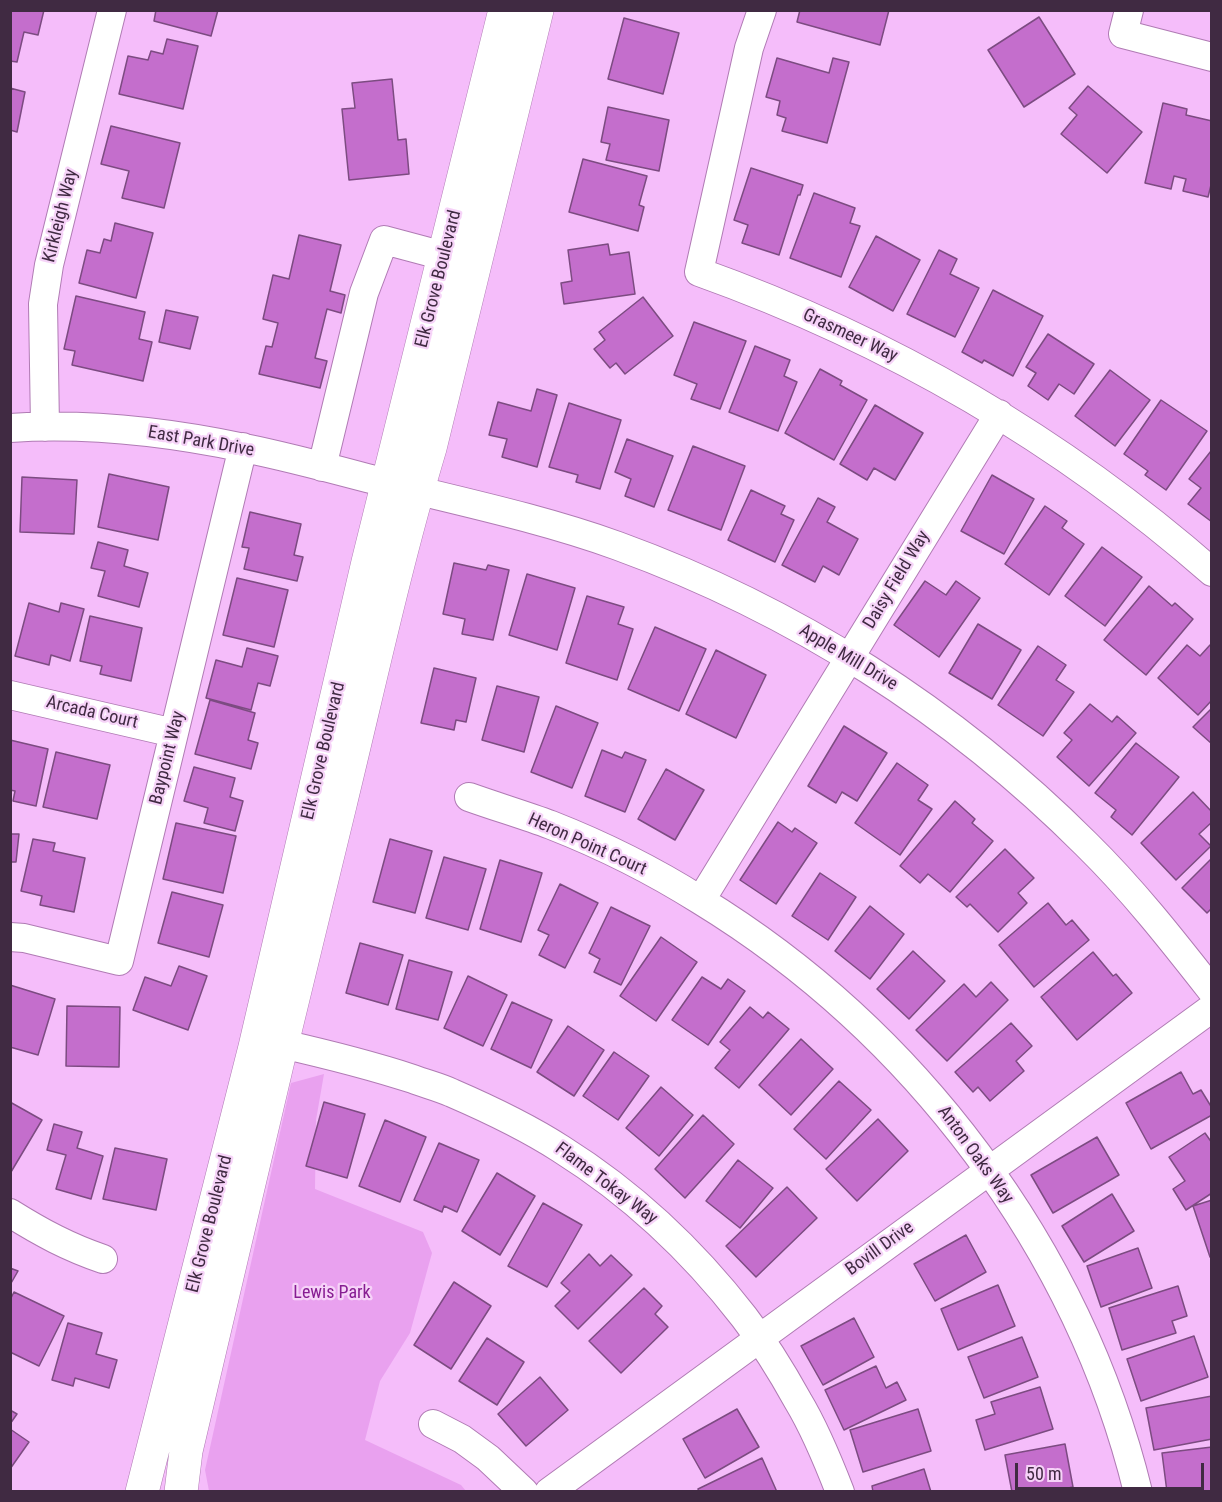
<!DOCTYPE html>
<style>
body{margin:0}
#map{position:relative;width:1222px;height:1502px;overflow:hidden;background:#f5bdfa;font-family:"Roboto Condensed",sans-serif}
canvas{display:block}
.frame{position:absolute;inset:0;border:12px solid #402a42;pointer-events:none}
.scale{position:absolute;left:1015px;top:1463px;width:189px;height:27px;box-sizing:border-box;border:3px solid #402a42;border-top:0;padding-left:8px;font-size:18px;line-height:21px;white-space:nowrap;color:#402a42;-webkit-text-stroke:4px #f6d3f8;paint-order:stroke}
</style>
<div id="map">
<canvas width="1222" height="1502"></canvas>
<div class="frame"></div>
<div class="scale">50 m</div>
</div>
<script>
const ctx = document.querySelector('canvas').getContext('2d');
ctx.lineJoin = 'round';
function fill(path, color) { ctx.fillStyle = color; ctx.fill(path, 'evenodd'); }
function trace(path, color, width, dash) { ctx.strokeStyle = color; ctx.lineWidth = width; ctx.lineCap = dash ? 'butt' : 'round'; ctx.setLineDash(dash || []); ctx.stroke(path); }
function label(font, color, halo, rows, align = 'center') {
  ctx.font = font + ' "Roboto Condensed",sans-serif'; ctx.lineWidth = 4.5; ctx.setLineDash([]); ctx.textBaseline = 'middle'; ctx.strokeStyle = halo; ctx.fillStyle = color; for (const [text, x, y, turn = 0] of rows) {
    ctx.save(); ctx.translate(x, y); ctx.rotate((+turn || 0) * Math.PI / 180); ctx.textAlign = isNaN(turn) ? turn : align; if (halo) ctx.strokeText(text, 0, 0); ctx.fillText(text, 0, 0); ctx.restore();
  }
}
fill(new Path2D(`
 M324 1074 316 1120 315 1189 423 1232 432 1253 410 1333 380 1381 365 1440 461 1485 466 1491H209L205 1470 291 1083Z`), '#e9a1ef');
const building = new Path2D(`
 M10 10H44L38 35 24 32 17 62 10 61Z
 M156 10H218L211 36 154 21Z
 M800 10H889L880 45 797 22Z
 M1039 17 1075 74 1024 107 988 50Z
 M624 18 679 33 663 94 608 79Z
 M167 39 198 46 183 109 119 94 128 56 148 60 151 51 163 54Z
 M777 58 829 73 833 58 849 62 827 143 782 131 786 118 777 115 780 101 766 97Z
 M392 79 398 140 406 139 409 174 349 180 342 109 355 108 352 83Z
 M1088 86 1142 132 1107 173 1061 134 1077 115 1069 108Z
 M10 88 25 92 17 132 10 130Z
 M1163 103 1187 109 1186 115 1212 121V181L1208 197 1183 191 1186 179 1174 176 1171 189 1145 183Z
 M608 107 669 120 659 171 606 160 610 144 601 142Z
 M111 126 180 143 164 208 122 198 129 171 101 164Z
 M583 159 647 176 639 205 644 207 638 231 569 212Z
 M751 168 803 185 800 195H798L779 255 742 243 748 225 734 220Z
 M814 193 855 208 850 223 860 226 841 277 790 258Z
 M115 223 153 233 136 298 79 283 87 250 100 253 104 239 111 241Z
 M299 235 341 245 330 291 345 295 341 313 327 309 315 358 327 361 320 388 259 374 266 346 272 347 278 323 263 319 273 275 289 279Z
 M876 236 920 260 893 311 849 287Z
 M608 244 610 255 629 252 635 294 564 304 561 283 572 281 568 250Z
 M939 250 957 259 950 274 979 288 955 337 907 314Z
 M993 290 1043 316 1013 376 984 360 982 363 962 352Z
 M76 296 145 312 139 339 152 342 143 381 72 365 75 351 64 349Z
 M643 297 673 336 625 374 616 363 610 368 594 349 605 340 599 332Z
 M166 310 198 317 190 349 159 342Z
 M694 322 746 341 720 409 691 399 697 384 674 375Z
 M1048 334 1094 364 1074 394 1059 384 1048 400 1028 386 1036 373 1026 367Z
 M755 346 790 360 784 376 797 382 778 431 729 412Z
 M820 369 842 381 840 385 867 400 834 460 785 433Z
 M1110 370 1150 400 1115 446 1075 416Z
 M537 389 557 395 537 467 502 457 507 439 489 435 498 402 531 411Z
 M1161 400 1207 431 1166 490 1145 475 1148 471 1124 454Z
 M569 403 621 420 600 489 576 482 578 475 549 467Z
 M875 405 923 433 895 480 874 468 867 480 840 464Z
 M627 439 673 456 654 507 625 496 631 479 615 472Z
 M693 446 745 466 721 530 668 510Z
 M1211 451 1212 452V522L1188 504 1201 488 1189 479Z
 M109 474 169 487 158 540 98 527Z
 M992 475 1034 499 1004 554 961 531Z
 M22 477 77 480 74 534 20 532Z
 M751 490 785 506 781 514 794 520 775 562 728 540Z
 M818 498 835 507 827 522 858 539 839 575 823 566 815 582 782 565Z
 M1045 506 1067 521 1062 528 1084 544 1049 595 1005 564Z
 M250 512 301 524 294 555 303 557 297 581 244 569 249 548 242 547Z
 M98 542 128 550 124 566 148 573 139 607 98 596 105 571 91 568Z
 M1102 547 1142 577 1105 626 1065 596Z
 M454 563 486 570 488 565 509 570 493 640 462 634 465 619 443 614Z
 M527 574 575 588 557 650 509 635Z
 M237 578 288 590 274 647 223 635Z
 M925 581 946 595 956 581 980 598 939 657 894 625Z
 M1149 586 1172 606 1175 603 1193 619 1146 675 1104 640Z
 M587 596 624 607 618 624 633 629 617 680 566 663Z
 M29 603 59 612 61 603 84 609 70 661 51 655 49 665 15 656Z
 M90 616 142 628 131 681 100 674 102 666 80 661Z
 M978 624 1021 650 992 699 949 673Z
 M655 627 706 649 679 711 628 689Z
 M1187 645 1200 656 1210 645 1212 646V700L1198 715 1158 678Z
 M1038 646 1066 665 1056 680 1074 692 1043 736 998 705Z
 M247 648 278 656 270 686 258 683 251 710 206 698 216 660 242 667Z
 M716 650 766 675 736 738 686 714Z
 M434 668 476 678 466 722 456 720 454 730 421 723Z
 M497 686 539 697 524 752 482 740Z
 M210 700 255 713 248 740 258 743 251 769 195 754Z
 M1090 704 1112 722 1117 716 1136 733 1089 786 1057 757 1072 740 1064 733Z
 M556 706 598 723 572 788 531 772Z
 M1212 708V744L1193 727Z
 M844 726 887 753 857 801 842 792 836 803 808 786Z
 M10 740 48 749 36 806 13 801 15 791 10 790Z
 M1136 743 1179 777 1132 835 1111 817 1116 810 1095 793Z
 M602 750 622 758 625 752 646 760 625 812 585 796Z
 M56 752 110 765 97 819 43 807Z
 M897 763 928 785 918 800 932 809 900 855 855 823Z
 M194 767 235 778 230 797 243 801 235 831 204 823 208 808 184 801Z
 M666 769 704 790 675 840 638 819Z
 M1193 792 1212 812V822L1199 834 1211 846 1176 880 1141 843Z
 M955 801 975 819 972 823 993 841 950 892 928 874 920 883 900 866Z
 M778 822 792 832 795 828 817 843 776 904 740 880Z
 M176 823 236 836 223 893 163 879Z
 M10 834H19L16 862H10Z
 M33 839 55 843 53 851 85 858 74 912 40 905 42 896 21 891Z
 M390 839 432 851 415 913 373 902Z
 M1005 849 1034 878 1018 893 1027 903 998 932 970 904 967 907 956 897Z
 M444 857 486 869 468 930 426 918Z
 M1212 858V908L1207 913 1182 888Z
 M500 860 542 873 521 942 480 929Z
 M820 873 856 897 828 940 792 916Z
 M560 884 598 903 565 968 539 955 549 935 538 930Z
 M172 892 223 905 209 957 158 943Z
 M1048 903 1066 925 1072 920 1089 940 1034 987 999 945Z
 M870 906 904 934 870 979 835 951Z
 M611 907 650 926 621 985 594 972 600 959 589 953Z
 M661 937 697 962 656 1021 620 996Z
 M360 943 403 955 388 1005 346 993Z
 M913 951 945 981 909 1019 877 989Z
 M1093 952 1113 976 1116 974 1132 993 1077 1040 1041 997Z
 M409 960 452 972 438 1020 396 1009Z
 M179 966 207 976 188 1030 133 1010 145 977 171 986Z
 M468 976 507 995 483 1046 444 1028Z
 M702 977 721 989 728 979 745 991 708 1045 672 1020Z
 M991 982 1008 1000 947 1061 916 1030 964 984 976 997Z
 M10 985 55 999 38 1055 10 1047Z
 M512 1002 552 1020 531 1068 491 1049Z
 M67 1006 120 1007 119 1067 66 1066Z
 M750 1007 763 1018 768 1012 789 1029 739 1088 715 1068 730 1050 720 1042Z
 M1011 1023 1032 1046 1016 1061 1024 1071 990 1101 978 1087 973 1092 955 1072Z
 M568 1026 604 1050 574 1096 537 1072Z
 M801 1039 833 1069 791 1115 759 1085Z
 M614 1052 649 1076 618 1120 583 1096Z
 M1181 1072 1193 1094 1201 1090 1212 1108V1115L1151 1149 1126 1103Z
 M839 1081 871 1110 826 1159 794 1129Z
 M661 1087 693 1115 659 1156 626 1128Z
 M10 1102 42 1120 11 1172H10Z
 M324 1102 365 1114 347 1178 306 1166Z
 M703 1115 734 1144 685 1198 655 1169Z
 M878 1119 908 1151 857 1201 826 1169Z
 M385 1120 426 1137 400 1202 359 1186Z
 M54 1124 82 1132 77 1148 103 1156 91 1199 56 1189 66 1155 47 1150Z
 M1205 1133 1212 1143V1193L1186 1210 1173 1189 1185 1181 1169 1157Z
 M1097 1137 1119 1175 1053 1213 1031 1175Z
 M439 1143 479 1160 457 1212 444 1206 442 1212 414 1200Z
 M115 1148 167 1159 156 1210 103 1199Z
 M738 1160 773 1188 740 1228 706 1201Z
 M497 1173 535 1196 500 1255 462 1231Z
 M787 1187 817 1218 756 1277 726 1246Z
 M1112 1194 1134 1231 1084 1262 1062 1226Z
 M1212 1200V1257H1210L1193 1206Z
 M543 1203 582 1225 547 1287 508 1266Z
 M966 1235 986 1272 935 1301 914 1264Z
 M1138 1248 1152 1288 1101 1307 1087 1266Z
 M589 1254 600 1266 611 1255 632 1275 578 1329 555 1306 570 1291 561 1283Z
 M10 1268 18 1271 10 1285Z
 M454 1282 491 1306 451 1369 414 1345Z
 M998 1285 1015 1326 958 1350 941 1309Z
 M1178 1286 1187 1316 1172 1321 1176 1333 1122 1350 1109 1308Z
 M644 1288 662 1306 655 1314 668 1327 621 1373 589 1341Z
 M14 1292 64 1316 39 1366 10 1352V1300Z
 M854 1318 874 1357 823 1385 801 1346Z
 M68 1323 102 1333 96 1354 117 1360 109 1388 75 1378 73 1386 52 1380Z
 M1194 1336 1208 1377 1141 1401 1127 1359Z
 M1022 1337 1038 1377 984 1398 968 1357Z
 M487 1338 524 1362 497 1405 459 1381Z
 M876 1366 886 1388 897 1382 906 1400 844 1430 825 1390Z
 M540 1377 568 1410 526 1446 498 1414Z
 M1040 1387 1053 1429 985 1450 976 1420 995 1414 991 1402Z
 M1212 1396V1439L1154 1450 1146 1408Z
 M737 1409 759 1447 705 1478 683 1439Z
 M918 1409 931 1451 863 1472 850 1430Z
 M10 1410 17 1414 10 1424Z
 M10 1429 29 1442 10 1469Z
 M1065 1444 1073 1487 1049 1492H1012L1005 1455Z
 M1212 1447V1491L1167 1492 1162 1453Z
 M762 1458 777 1492H699L698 1489Z
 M924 1469 931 1492H873L872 1486Z`);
fill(building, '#c46ecc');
trace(building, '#7c4b81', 1.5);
const minor = new Path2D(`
 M762 10 749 48 699 272C889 340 1060 439 1212 572
 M1129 10 1123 34 1212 57
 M45 427 43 304 49 265 112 10
 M10 428C88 423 168 432 244 448 289 457 333 469 378 481 458 501 540 518 618 546 794 610 954 712 1086 844 1132 889 1172 940 1212 991
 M322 467 364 293 384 240 444 256
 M10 695 174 733
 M469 797C497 807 524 815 551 825 602 845 654 871 700 900 914 1031 1078 1247 1138 1492
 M701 900 999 414
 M10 937 24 938 119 961 243 447
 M282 1044C326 1054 370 1065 413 1079 426 1084 439 1087 452 1093 489 1109 527 1127 561 1149 631 1193 693 1251 744 1317 764 1343 782 1372 798 1401 815 1429 828 1461 840 1492
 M10 1213C42 1233 68 1247 103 1259
 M433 1424 462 1439 488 1458 524 1492
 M549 1492 1212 1008`);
const major = new Path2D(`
 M142 1492 255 1047 368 562 505 10
 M181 1492 186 1451C236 1235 287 1020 340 805 369 686 395 565 430 448L537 10`);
trace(minor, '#b07bb4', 30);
trace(major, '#b07bb4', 34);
trace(minor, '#fff', 28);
trace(major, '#fff', 33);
label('18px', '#402a42', '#f6d3f8', [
 ["Kirkleigh Way",61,216,-76],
 ["Elk Grove Boulevard",439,279,-76],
 ["Grasmeer Way",850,336,25],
 ["East Park Drive",201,442,10],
 ["Daisy Field Way",897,580,-59],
 ["Apple Mill Drive",848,658,31],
 ["Arcada Court",92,713,13],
 ["Elk Grove Boulevard",324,751,-77],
 ["Baypoint Way",168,758,-76],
 ["Heron Point Court",587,845,24],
 ["Anton Oaks Way",975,1155,54],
 ["Flame Tokay Way",606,1184,37],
 ["Elk Grove Boulevard",210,1224,-76],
 ["Bovill Drive",880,1249,-36]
]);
label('18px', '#871d92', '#f6d3f8', [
 ["Lewis Park",332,1293]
]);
</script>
